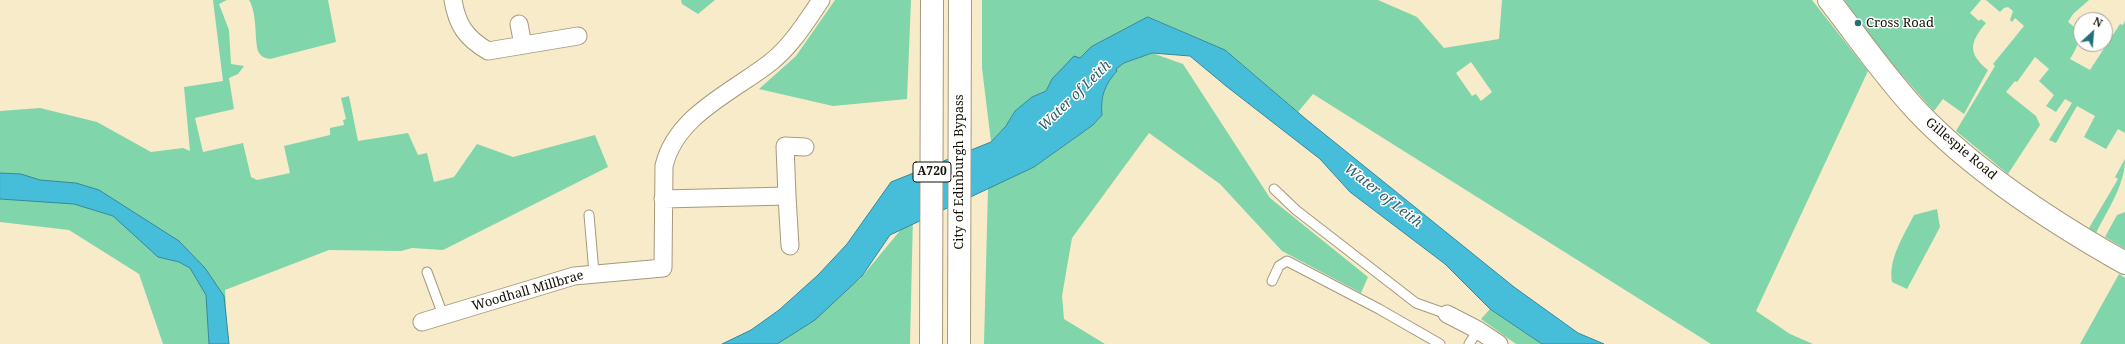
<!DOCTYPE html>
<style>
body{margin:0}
#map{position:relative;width:2125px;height:344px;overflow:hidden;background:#f7ebca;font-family:"Noto Serif",serif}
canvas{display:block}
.north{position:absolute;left:2073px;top:12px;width:40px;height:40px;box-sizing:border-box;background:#fff;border:1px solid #a19f9b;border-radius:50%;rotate:26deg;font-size:11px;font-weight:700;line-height:16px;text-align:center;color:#151005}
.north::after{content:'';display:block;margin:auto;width:14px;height:18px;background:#266f79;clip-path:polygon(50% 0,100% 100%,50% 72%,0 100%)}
</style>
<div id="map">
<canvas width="2125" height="344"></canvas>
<div class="north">N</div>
</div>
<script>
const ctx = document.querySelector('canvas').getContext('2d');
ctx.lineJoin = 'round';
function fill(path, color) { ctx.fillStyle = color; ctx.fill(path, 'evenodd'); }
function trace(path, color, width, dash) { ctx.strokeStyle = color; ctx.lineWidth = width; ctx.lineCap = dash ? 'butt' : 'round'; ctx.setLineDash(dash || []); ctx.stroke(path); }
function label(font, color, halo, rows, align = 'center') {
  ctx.font = font + ' "Noto Serif",serif'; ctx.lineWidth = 3; ctx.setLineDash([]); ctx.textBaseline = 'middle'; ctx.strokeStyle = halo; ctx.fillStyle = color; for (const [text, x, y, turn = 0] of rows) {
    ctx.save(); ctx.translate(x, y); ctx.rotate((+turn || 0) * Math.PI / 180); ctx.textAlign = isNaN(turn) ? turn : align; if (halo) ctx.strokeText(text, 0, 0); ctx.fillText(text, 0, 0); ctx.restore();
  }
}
fill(new Path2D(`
 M213 0H227L219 4 229 30 231 64 244 66 238 74 229 78 234 109 195 118 203 152 243 143 251 177 257 180 290 173 284 146 330 135V128L344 125 343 120 346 119 341 98 349 96 358 141 408 133 418 155 427 153 434 182 454 177 477 144 513 157 595 135 608 167 443 250 412 248 401 251 329 250 225 290 228 344H163L139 274 69 230 0 222V111L40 108 97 122 151 152 183 148 190 151 184 87 223 81Z
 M249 0H328L336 42 270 59C265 58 262 57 259 53 254 45 258 14 249 0Z
 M681 0H715L698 14 682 4Z
 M835 0H911L907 99 833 106 759 89 796 56Z
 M982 0H1378L1417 17 1444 48 1499 39 1502 0H1812L1868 71 1756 311 1790 334 1813 344H1711L1313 94 1298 112 1225 50 1149 17 1052 79 1046 91 1032 97 1015 111 1006 126 991 142 982 68ZM1471 62 1492 92 1481 101 1476 94 1472 96 1456 73Z
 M1844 0H1981L1970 13 1979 21 1981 19 1986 23C1970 42 1967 53 1988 70L1964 114 1943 99 1934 111 1931 108 1880 50Z
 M1986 0H2012L2016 6 2012 0H2089L2073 14 2068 22C2084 33 2079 45 2070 59L2090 70 2120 24 2123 25 2125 21V133L2118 129 2106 149 2084 137 2095 116 2077 106 2056 143 2049 140 2072 103 2065 99 2056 112 2046 106 2054 95 2039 81 2049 69 2035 57 2017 82 2015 81 2006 92 2036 116 2040 125 2008 174 1956 131 1995 66 1993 64 2024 26 2015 18 2012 22 2010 20 2013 11 2008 7 2004 8 2000 12Z
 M1152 53 1183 64 1270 198 1368 277 1361 293 1282 251 1220 184 1149 133 1072 238 1062 296 1064 319 1105 344H984L988 188 1034 167 1093 125 1102 115C1100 97 1105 84 1117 71L1116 69 1124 63Z
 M2125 159C2125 185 2108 209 2096 233L2089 228 2118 179 2115 177Z
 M1937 209 1940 227 1907 289 1892 282C1888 259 1904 235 1914 215Z
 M2125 212V249L2105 237 2117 215Z
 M913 215 910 344H773L860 279Z
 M2119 274 2125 278V344H2080Z
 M1490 309 1542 344H1516L1481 319Z`), '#81d5aa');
const water = new Path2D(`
 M1148 17 1225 50 1307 120 1514 287 1578 333 1604 344H1542L1490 309 1445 264 1350 192 1320 159 1226 86 1190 56 1152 53 1124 63 1116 69 1117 71C1105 84 1100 97 1102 115L1093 125 1034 167 890 235 862 276 815 320 777 344H722L751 330 779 310 818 275 847 244 891 182 991 142 1006 126 1015 111 1032 97 1046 91 1052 79 1074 56 1080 58 1091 47Z
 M0 173 21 174 40 180 76 183 99 190 179 241 205 268 224 296 229 344H209L206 295 190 268 179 262 158 257 113 216 74 204 0 199Z`);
fill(water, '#46bdd9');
trace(water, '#378999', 1);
const service = new Path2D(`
 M1274 189 1296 210 1416 303 1447 314
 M589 215 594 273
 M427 272 443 315
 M1272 281 1279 266 1287 261 1379 309 1440 344
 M1469 344 1478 330`);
const minor = new Path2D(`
 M453 0C457 25 466 38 488 51L578 36
 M519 24 523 45
 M787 196 790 246
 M663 199 787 196 785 146 805 147
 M1447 314 1478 330 1499 344
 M422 322 574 276 663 268 664 166C676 115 733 92 771 62 792 45 806 22 821 0`);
const secondary = new Path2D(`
 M1829 0C1858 37 1885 77 1918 112 1974 171 2054 223 2125 263`);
const trunk = new Path2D(`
 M931 344 932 0
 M959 344 960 0`);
trace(service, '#a69a7c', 11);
trace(minor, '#a69a7c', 19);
trace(secondary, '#a69a7c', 24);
trace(trunk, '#a69a7c', 24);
trace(service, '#fff', 9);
trace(minor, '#fff', 17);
trace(secondary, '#fff', 22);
trace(trunk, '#fff', 22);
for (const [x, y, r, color] of [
 [1858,23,4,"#266f79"]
]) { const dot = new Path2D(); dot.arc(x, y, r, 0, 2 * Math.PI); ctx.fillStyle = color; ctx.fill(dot); trace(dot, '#fff', 1.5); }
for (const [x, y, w] of [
 [932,172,38]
]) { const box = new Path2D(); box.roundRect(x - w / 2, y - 10, w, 20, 3); ctx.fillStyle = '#fff'; ctx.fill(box); trace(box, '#151005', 1); }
label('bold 12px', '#151005', null, [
 ["A720",932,172]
]);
label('13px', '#151005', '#fff', [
 ["Cross Road",1866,23]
], 'left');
label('13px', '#151005', '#fff', [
 ["Gillespie Road",1961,149,40],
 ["City of Edinburgh Bypass",959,172,-90],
 ["Woodhall Millbrae",528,291,-16]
]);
label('italic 14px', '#2d5e6a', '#fff', [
 ["Water of Leith",1075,96,-44],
 ["Water of Leith",1383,196,38]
]);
</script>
